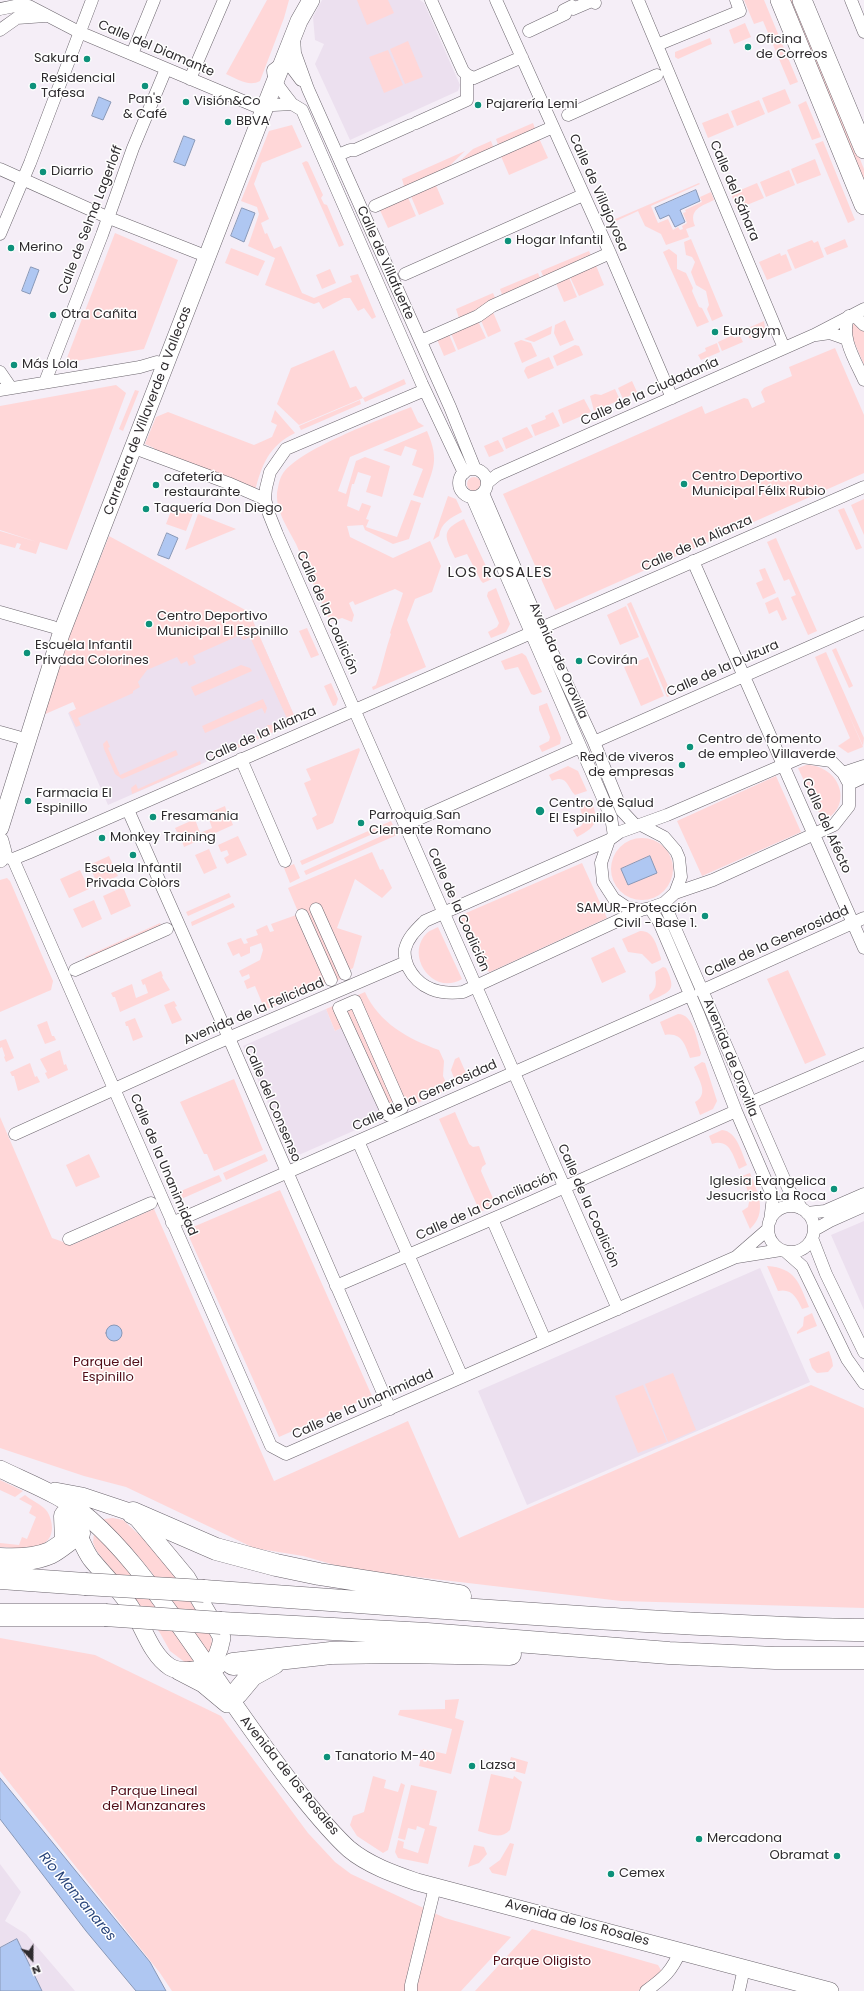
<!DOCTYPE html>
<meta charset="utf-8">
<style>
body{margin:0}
#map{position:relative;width:864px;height:1991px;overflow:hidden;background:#f5eef7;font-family:Poppins,sans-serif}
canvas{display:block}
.north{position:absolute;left:12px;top:1939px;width:40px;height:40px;-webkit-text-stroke:3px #fff;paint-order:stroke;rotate:159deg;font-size:11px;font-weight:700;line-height:16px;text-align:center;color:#2e2b2e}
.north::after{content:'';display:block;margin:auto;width:14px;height:18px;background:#2e2b2e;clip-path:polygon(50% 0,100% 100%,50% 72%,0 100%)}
</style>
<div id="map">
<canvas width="864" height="1991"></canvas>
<div class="north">N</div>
</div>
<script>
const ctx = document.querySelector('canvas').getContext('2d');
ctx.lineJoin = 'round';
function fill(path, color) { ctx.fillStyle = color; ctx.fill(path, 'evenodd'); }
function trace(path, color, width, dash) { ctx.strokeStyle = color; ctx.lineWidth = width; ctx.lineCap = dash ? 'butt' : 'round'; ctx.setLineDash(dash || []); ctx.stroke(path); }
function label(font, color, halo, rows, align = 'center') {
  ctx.font = font + ' Poppins,sans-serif'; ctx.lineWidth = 3; ctx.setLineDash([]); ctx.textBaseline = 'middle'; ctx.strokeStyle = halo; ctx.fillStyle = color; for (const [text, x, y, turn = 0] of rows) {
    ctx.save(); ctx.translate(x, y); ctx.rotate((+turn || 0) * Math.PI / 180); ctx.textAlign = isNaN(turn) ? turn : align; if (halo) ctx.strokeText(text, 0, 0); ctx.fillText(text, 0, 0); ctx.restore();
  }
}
fill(new Path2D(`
 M322 0H420L424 3 460 85 458 91 350 140 315 64 324 44 315 40 313 17Z
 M249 612 297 722 108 805 68 713 129 685 154 655Z
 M326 1009 335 1031 345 1026 385 1117 292 1158 243 1046Z
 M864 1221V1310L831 1235Z
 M760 1268 810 1382 527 1505 478 1391Z
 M0 1864 21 1892 5 1921 26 1934 75 1991H0Z`), '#ece0ef');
fill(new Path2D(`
 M267 0H289L284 18 260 81C249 87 237 79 226 74Z
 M357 0H388L394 13 367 25Z
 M744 0H764L798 82 790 85 763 21 754 24Z
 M788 0H795L864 169V185Z
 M745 23 751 37 734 44 729 30Z
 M710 38 712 44 709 45 678 59 675 57V52Z
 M408 41 423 77 405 84 390 49Z
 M388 50 403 85 384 93 369 57Z
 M785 89 791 103 768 113 762 98Z
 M759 100 765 114 737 126 731 111Z
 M806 101 821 137 812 140 798 105Z
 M728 113 734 127 708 138 702 123Z
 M533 123 536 131 499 147 496 139Z
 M292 125 302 147 262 163 254 184 269 219 261 223 265 234 267 233 274 249 281 246 302 293 314 298 352 282 350 276 358 274 376 317 372 319 364 308 358 311 350 298H344L323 309 319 302 314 304 265 285 275 258 248 246 259 214 257 207 241 201 269 131Z
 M538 136 548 158 509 175 500 154Z
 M491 141 494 149 451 169 473 149Z
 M823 141 855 220 848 223 815 144Z
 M465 151 443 172 376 202 375 199 404 186 402 179Z
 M815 159 821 175 797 184 791 169Z
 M306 161 308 162 323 195 321 198 324 204 327 205 344 245 339 247 302 163Z
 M789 170 795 185 766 197 760 182Z
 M435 183 444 204 419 215 410 194Z
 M699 183 700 184 651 206 658 223 668 219 673 230 678 227 680 230 683 229 682 226 687 223 683 213 686 212 685 210 702 202 700 197 711 192 714 200C702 206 688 209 695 226L686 229 689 237 666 245 661 234 645 226 638 211 614 222 613 220Z
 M757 183 764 198 737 209 731 194Z
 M407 195 416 216 388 228 379 208Z
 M115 233 178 260 144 349 65 363Z
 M691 239 723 316 712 321 707 309 709 305 706 291 696 285 691 272 695 262 692 257 686 255 684 242Z
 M845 239 848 247 827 255 824 248Z
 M812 240 814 243 818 241 824 257 795 269 787 250Z
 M231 248 265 261 258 276 225 263Z
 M669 249 677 255V269L686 273 693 288 692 291 699 307 702 308 709 322 697 327 663 252Z
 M589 251 592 258 544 279 541 271Z
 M780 253 781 256 786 254 792 270 767 280 759 262Z
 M595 263 604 285 579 296 569 275Z
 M330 269 336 283 322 289 316 275Z
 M538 273 541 280 503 297 500 289Z
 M568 275 577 297 564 302 555 281Z
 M493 293 496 300 459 318 456 309Z
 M493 312 501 331 488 337 480 318Z
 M477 319 486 338 458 350 450 331Z
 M565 320 574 340 560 346 554 333 555 325Z
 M764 321 766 334 757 340 749 338 746 329Z
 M851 321 862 328 864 332V365L850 332Z
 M552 326 551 334 534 342 524 339Z
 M448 332 456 351 444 356 436 337Z
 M733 335 734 338 740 336 743 342 722 351 718 342Z
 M521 340 531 343 537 356 522 363 514 343Z
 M717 343 720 352 701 360 698 355 706 351 705 348Z
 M575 345 579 346 583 355 557 366 553 356Z
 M835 348 864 415V473L555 610 503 494 702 406 705 414 744 398 748 399 752 408 765 402 761 392 764 388 792 376 789 367Z
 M334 350 350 388 356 386 363 398 299 425 277 404 291 368Z
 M549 357 554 368 528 379 524 371 526 367Z
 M404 379 406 384 365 402 363 398Z
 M632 381 637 392 623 399 618 388Z
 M116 385 126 393 67 550 40 542 36 554 19 549 21 544 17 543 15 548 0 544V531L37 542 0 530V406Z
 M615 389 620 400 594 411 590 396 595 394 601 395Z
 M135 390 139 391 123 431 119 429Z
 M584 399 591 412 563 424 558 410Z
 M360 400 361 404 301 430 299 426Z
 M411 407 418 422 424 426 350 457 338 491 346 494 356 461 365 457 390 466 382 497 366 492 371 476 358 472 354 484H352L347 506 359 511 362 503 371 506 366 519 369 520 366 527 397 537 411 500 421 503 409 539 393 544 365 530 363 525 347 526 350 537 393 558 430 541 441 566 432 592 415 599 407 620 426 667 373 690 372 687 376 685C382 668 385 651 391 634L390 633 403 593 395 589 355 605 353 601 349 603 354 615 352 622 342 618 330 622C319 596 307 570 296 544 288 528 276 512 277 493 278 488 279 480 282 475 296 450 382 419 411 407Z
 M275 410 295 433C269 446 262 464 255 491L154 450V448L145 444 156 417 168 412 254 445 272 437 277 425 271 422Z
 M553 412 560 426 535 436 531 425 546 419 545 416Z
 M527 427 533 437 506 449 502 438Z
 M427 431C440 462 433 468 423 498L413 495 423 469 412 465 417 450 405 446 401 456 383 450Z
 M498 440 504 451 489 457 484 446Z
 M467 484a7 7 0 1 1 14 0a7 7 0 1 1-14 0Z
 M448 496 456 499 462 512C450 518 441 523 439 536L433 540Z
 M864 499V535L851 505Z
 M173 506 193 513 186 531 166 524Z
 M844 508 862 548 856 550 838 510Z
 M198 514 236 529 185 550Z
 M464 519 492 579 483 583 481 581 467 554 455 558C445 537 440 530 464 519Z
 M109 536 249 612 297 722 290 725 250 637 243 640 240 635 193 656 196 663 189 666 187 661 181 664 177 657 147 670 138 682 140 687 133 691V693L78 718 81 725 76 727 69 712 76 709 73 702 43 715 59 662Z
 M776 538 817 631 808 635 791 597 796 595 789 579 784 581 767 542Z
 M765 568 776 593 763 599 756 583 763 580 759 570Z
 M496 588 510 624 506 632 491 638 488 632 497 627 499 623 487 596 488 592Z
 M778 597 787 619 782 621 777 610 769 614 765 603Z
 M631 602 672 695 667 697 627 604Z
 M626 606 639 637 620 645 607 615Z
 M307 628 319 655 311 658 299 631Z
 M836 648 853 686 849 688 832 650Z
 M826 652 864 738 863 746 845 706 863 747 848 753 838 746 850 738 815 657Z
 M522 653 526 656 542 692 534 695 531 694 518 667 505 670 501 661Z
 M648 657 664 696 641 706 624 667Z
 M241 665 250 668 252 671 195 696 191 687Z
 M331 683 338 699 336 705 333 706 324 686Z
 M263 699 267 708 265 714 262 708 205 733 202 726Z
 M547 703 561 738 560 744 542 752 539 746 549 741 550 737 539 710V706Z
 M267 725H275L278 730 213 759 211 756 269 731Z
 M107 740 110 747 108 748 120 775 176 750 178 755 122 779 115 774 104 749 103 744Z
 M359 748 360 750 333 823 317 830 312 818 317 815 304 783 311 780 306 769Z
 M200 761 201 764 132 794 131 788 136 784 138 789Z
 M806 765C840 765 855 806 823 821L798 768Z
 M568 766 578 771 587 791 575 795C567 787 567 774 552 781L549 775Z
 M776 776 801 832 702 876 677 821Z
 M590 798C599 819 599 826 577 837L573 830 581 826 584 822 579 804Z
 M225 806 229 820H231L233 825 184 847 179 832H177L175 828 195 819 200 833 212 828 209 819 206 820 204 815Z
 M391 821 393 825 302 865 300 861Z
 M395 830 397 835 306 875 304 871Z
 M238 836 247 855 227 864 224 858 229 855 227 850 221 852 218 845Z
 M611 869a31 31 0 1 1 62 0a31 31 0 1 1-62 0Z
 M209 849 217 868 204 874 195 855Z
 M372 852 380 870 383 869 392 888 382 898 355 879 337 928 362 936 353 968 346 972 347 976 330 984 328 982 265 1010 255 986 247 989 244 981 250 978 249 974 242 977 239 971 260 960 263 950 261 943 250 947V953L241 957 239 953 233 956 227 943 241 938 244 944 248 943 246 939 258 935 256 930 267 925 270 932 274 931 271 924 299 914 288 888Z
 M109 856 118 876 98 885 89 865Z
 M582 863 607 918 490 972 481 968 459 916Z
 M294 864 300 878 290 883 284 868Z
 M80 870 89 889 69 898 60 879Z
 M7 878 10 881 53 981 51 990 0 1012V880Z
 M123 887 131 906 111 915 103 896Z
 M229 893 231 897 188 916 186 912Z
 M94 900 102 919 82 928 73 909Z
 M233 903 235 907 192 926 191 922Z
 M160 923 162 928 87 961 85 957Z
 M438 927 462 979C433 997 404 955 427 933 430 930 435 929 438 927Z
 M640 931C654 930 657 947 661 958V960L652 964 642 954 628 952 622 939Z
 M614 947 626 972 602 983 591 958Z
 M663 967 666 968C677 991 671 991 650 1001L649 995C658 988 656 982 655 972Z
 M788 970 826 1055 805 1064 767 979Z
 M161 971 163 976 162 977 170 990 120 1012 115 997H113L111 993 132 984 136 998 148 993 145 984 143 985 141 980Z
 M365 992C379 1023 408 1039 439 1050L444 1061 443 1076 449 1089 385 1117 345 1026 335 1031 326 1009Z
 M174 1001 177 1006 175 1007 182 1020 172 1024 164 1005Z
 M678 1014C694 1014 697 1041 701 1053L700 1056 690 1058C685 1045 682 1032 665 1035L660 1022Z
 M135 1018 143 1037 133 1041 128 1026H126L125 1022Z
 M47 1021 52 1036H54L56 1040 45 1044 37 1025Z
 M6 1039 14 1058 6 1062 4 1057 5 1056 2 1047 0 1048V1041Z
 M60 1050 64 1065 66 1064 68 1070 48 1079 45 1073 47 1072 40 1059Z
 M459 1057 469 1080 457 1086 451 1070 455 1059Z
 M702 1062 705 1063 717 1101 713 1109 700 1115 695 1102C710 1094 698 1079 694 1067Z
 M30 1063 35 1077 37 1076 40 1082 18 1091 14 1076H12L10 1072Z
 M234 1079 263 1150 214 1171 207 1154H204L180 1102Z
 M455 1112 469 1144 473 1147 479 1146 486 1164 482 1167 481 1171 496 1205 480 1212 439 1119Z
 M0 1117 52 1238 72 1245 154 1209 274 1481 408 1421 459 1538 811 1385 864 1408V1608L621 1601 349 1569 303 1556 254 1548 126 1487 84 1476 0 1448Z
 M722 1130C737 1131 742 1154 747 1165L739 1169C733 1156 730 1138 712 1144L709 1136Z
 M89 1154 100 1177 76 1187 66 1165Z
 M265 1154 268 1161 226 1180 223 1173Z
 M750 1173C758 1193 768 1212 750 1229L742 1211 748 1207 750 1197 742 1176Z
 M219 1175 222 1181 179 1200 176 1193Z
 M280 1190 372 1396 279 1437 186 1230Z
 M767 1266C796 1268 799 1283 809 1307L802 1309C797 1298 792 1288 778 1291Z
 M812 1313 817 1326 797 1334V1332L803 1326 804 1317Z
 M829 1351 832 1360 833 1366 828 1372 817 1373 812 1368 809 1359Z
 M673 1373 696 1430 668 1442 645 1384Z
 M643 1385 667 1442 638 1453 615 1396Z
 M0 1480 23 1491 15 1497 0 1490Z
 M25 1495C31 1500 38 1503 44 1508 49 1512 52 1521 52 1528 51 1554 17 1548 0 1547V1543L19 1545 22 1537 27 1539 36 1517 29 1513 32 1506 19 1499Z
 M113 1518 123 1520 148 1543 174 1574 211 1636 212 1644 209 1656 152 1573 132 1549 103 1521 104 1519Z
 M94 1534 119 1556 197 1662 186 1663 170 1651 160 1633 96 1550 93 1542Z
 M0 1638 95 1655 221 1716 308 1833 335 1862 351 1874 445 1918 511 1937 461 1991H172L160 1973 0 1771Z
 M459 1699 455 1718 464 1721 451 1774 419 1766 423 1749 446 1754 452 1729 398 1715 400 1710 445 1709V1700Z
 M511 1757 528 1762 525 1774 507 1769Z
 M491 1774 513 1779 514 1776 522 1782 510 1830C501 1840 490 1834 478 1831Z
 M373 1776 386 1780 384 1788 398 1792 401 1783 405 1785 388 1850 383 1853 357 1836 350 1825 353 1816 364 1812Z
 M411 1785 437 1791 429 1825 437 1827 428 1864 398 1858 395 1852 398 1840 404 1842 403 1848 418 1853 425 1829 417 1826 416 1830 408 1828 405 1840 398 1838Z
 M510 1843 514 1844 506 1876 492 1873 489 1868 500 1860Z
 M474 1845 484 1847 487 1854 479 1863 468 1867Z
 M532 1929 658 1965 662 1972 638 1991H475Z`), '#ffd7d8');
const water = new Path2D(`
 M99 97 111 102 103 120 92 116Z
 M184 136 195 140 185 166 174 162Z
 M696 190 700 201 680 210 685 222 675 227 669 215 660 219 655 208Z
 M242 208 255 213 244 242 231 236Z
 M31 267 39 270 30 294 22 291Z
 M167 533 178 538 169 559 158 555Z
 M650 856 657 873 628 885 621 869Z
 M106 1333a8 8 0 1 1 16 0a8 8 0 1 1-16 0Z
 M0 1778 150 1962 166 1991H136L86 1931 0 1819Z
 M17 1939 42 1991H0V1948Z`);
fill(water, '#afc7f2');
trace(water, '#8898b7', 1);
const street = new Path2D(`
 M431 0 463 71 467 75 474 78 522 57
 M496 0 609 251 672 398
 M638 0 784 348
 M851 0 864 32
 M0 9 15 6H29L79 32 255 106 292 104 302 110 422 384 464 473
 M0 30 17 18 45 16
 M529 31 565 14 564 10 572 6 573 9 594 0 595 3
 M294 38 295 53 308 89 450 407 475 469
 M657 45 740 11 736 0
 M132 54 154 0
 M190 79 224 0
 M292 104C285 94 273 83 273 70L277 67 285 65 292 68 301 80
 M568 115 657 75
 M416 123 467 100V75
 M338 155 350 150H355L411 125
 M0 169 109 218 198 253
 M375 206 553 127
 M0 234 30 163 92 0
 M405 274 583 195
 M849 316C839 336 856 362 864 380
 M849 316 857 318 864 325
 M816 335 830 333 847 339
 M421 341 478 316 492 306 610 253
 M0 372 11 388
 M45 382 102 235 133 148 166 69
 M0 390 140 367 157 362
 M425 390 286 449 270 472 266 488 265 499 269 514 277 534 618 1309
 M134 448 228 483 265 499
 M459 483a14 14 0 1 1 28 0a14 14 0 1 1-28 0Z
 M487 483 497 475 814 335 864 309
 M483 493 541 628 594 742 622 811 636 826
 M472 497 611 817 614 836
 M693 561 864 948
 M0 612 53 627
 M541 628 864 487
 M0 732 18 737
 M594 742 864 623
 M241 759 285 861
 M843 773 864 766
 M849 784 864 777
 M128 810 229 1038 390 1409
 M405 825 580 747
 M641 825 664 837 676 851 679 858 681 877 675 893 664 903 650 908 641 910 626 907 614 899 603 882 601 863 609 840 620 832 667 815 802 757 831 761 843 773 849 784V806L834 825 713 880 675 893
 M609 840 425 921C417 929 408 937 405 949 404 954 406 962 408 967 419 989 440 995 463 992L641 910
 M6 857 13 859 28 853 531 633
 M13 859 271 1446 286 1454 736 1257 767 1230
 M664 903 789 1190 802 1209
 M650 908 659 922 698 1013 736 1111 773 1197 770 1221
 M316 909 345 974
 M302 915 331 980
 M75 970 167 929
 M701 991 864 918
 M355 1001 402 1108 388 1115 339 1008Z
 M750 1103 864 1054
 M15 1134 212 1045 406 962
 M358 1141 462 1377
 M768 1229a23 23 0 1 1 46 0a23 23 0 1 1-46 0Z
 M807 1213 825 1211 864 1194
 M492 1219 545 1340
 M172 1223 690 995
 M814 1230 830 1221 864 1206
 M812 1238 826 1274 864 1352
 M69 1239 151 1203
 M785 1251 802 1266 847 1359 864 1383
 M737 1257 781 1250
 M336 1286 504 1214 736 1111
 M411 1991V1985L435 1887
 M646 1991C665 1977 671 1972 681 1950
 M739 1991 744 1968`);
const secondary = new Path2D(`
 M0 828 61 634 265 107 299 21 311 0
 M0 841 3 852 0 859
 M0 1469C31 1484 64 1496 90 1519 123 1548 148 1582 174 1618 214 1674 252 1733 295 1788 312 1809 329 1831 349 1849 368 1865 394 1874 417 1882L830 1991
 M55 1491 82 1496 133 1513 187 1578 222 1638C220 1649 217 1659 209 1667
 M72 1524C80 1535 83 1548 91 1559 104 1575 119 1589 130 1606 143 1625 150 1654 170 1667 184 1675 204 1667 218 1666
 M178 1671 203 1684 227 1704`);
const primary = new Path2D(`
 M780 0 864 205
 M802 0 864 149`);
const highway = new Path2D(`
 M133 1513 216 1549 276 1565 319 1574 460 1596
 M65 1516 66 1541
 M0 1559C17 1560 34 1560 50 1553 60 1548 69 1539 79 1533
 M0 1578 85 1584
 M204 1591C334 1600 465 1610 595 1618 685 1623 774 1629 864 1630
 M0 1615H105
 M221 1623 427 1634 669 1653 775 1658H864
 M233 1664 331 1653 403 1652 510 1654
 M237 1693 252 1675 274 1663`);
trace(street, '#6b656d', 13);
trace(secondary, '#6b656d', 18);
trace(primary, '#6b656d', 20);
trace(highway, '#6b656d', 23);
trace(street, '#fff', 12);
trace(secondary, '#fff', 17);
trace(primary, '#fff', 19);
trace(highway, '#fff', 22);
const highwayBridge = new Path2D(`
 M85 1584 204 1591
 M105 1615 221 1623`);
trace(highwayBridge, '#6b656d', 23, []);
trace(highwayBridge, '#fff', 22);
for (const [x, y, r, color] of [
 [748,47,4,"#0d917a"],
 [87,59,4,"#0d917a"],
 [33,86,4,"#0d917a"],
 [145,86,4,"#0d917a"],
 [186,102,4,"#0d917a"],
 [478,105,4,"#0d917a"],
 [228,122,4,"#0d917a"],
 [43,172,4,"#0d917a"],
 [508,241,4,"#0d917a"],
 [11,248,4,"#0d917a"],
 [53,315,4,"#0d917a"],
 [715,332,4,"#0d917a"],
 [14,365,4,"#0d917a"],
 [684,484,4,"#0d917a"],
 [156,485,4,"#0d917a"],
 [146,509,4,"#0d917a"],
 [149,624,4,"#0d917a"],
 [27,653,4,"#0d917a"],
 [579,661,4,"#0d917a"],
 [690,747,4,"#0d917a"],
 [682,765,4,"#0d917a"],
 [28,801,4,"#0d917a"],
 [540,811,5,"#0d917a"],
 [153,817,4,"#0d917a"],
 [361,823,4,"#0d917a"],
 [102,838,4,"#0d917a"],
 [133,855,4,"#0d917a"],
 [705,916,4,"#0d917a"],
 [834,1189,4,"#0d917a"],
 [327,1757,4,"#0d917a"],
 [472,1766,4,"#0d917a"],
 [699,1839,4,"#0d917a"],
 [837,1856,4,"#0d917a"],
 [611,1874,4,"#0d917a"]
]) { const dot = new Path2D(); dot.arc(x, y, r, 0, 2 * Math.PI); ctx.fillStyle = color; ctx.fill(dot); trace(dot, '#fff', 1.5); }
label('13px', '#2e2b2e', '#fff', [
 ["Oficina",756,40],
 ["de Correos",756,55],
 ["Sakura",79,59,"right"],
 ["Residencial",41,79],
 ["Tafesa",41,94],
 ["Pan's",145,100,"center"],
 ["& Café",145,115,"center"],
 ["Visión&Co",194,102],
 ["Pajarería Lemi",486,105],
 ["BBVA",236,122],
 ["Diarrio",51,172],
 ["Hogar Infantil",516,241],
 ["Merino",19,248],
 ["Otra Cañita",61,315],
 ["Eurogym",723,332],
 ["Más Lola",22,365],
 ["Centro Deportivo",692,477],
 ["Municipal Félix Rubio",692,492],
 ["cafetería",164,478],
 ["restaurante",164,493],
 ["Taquería Don Diego",154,509],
 ["Centro Deportivo",157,617],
 ["Municipal El Espinillo",157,632],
 ["Escuela Infantil",35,646],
 ["Privada Colorines",35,661],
 ["Covirán",587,661],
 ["Centro de fomento",698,740],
 ["de empleo Villaverde",698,755],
 ["Red de viveros",674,758,"right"],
 ["de empresas",674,773,"right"],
 ["Farmacia El",36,794],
 ["Espinillo",36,809],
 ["Centro de Salud",549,804],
 ["El Espinillo",549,819],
 ["Parroquia San",369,816],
 ["Clemente Romano",369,831],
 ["Fresamania",161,817],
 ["Monkey Training",110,838],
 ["Escuela Infantil",133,869,"center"],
 ["Privada Colors",133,884,"center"],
 ["SAMUR-Protección",697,909,"right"],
 ["Civil - Base 1.",697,924,"right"],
 ["Iglesia Evangelica",826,1182,"right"],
 ["Jesucristo La Roca",826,1197,"right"],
 ["Tanatorio M-40",335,1757],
 ["Lazsa",480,1766],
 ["Mercadona",707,1839],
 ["Obramat",829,1856,"right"],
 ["Cemex",619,1874]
], 'left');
label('13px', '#2e2b2e', '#fff', [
 ["Calle del Diamante",156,49,23],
 ["Calle del Sáhara",734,191,67],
 ["Calle de Villajoyosa",598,193,66],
 ["Calle de Selma Lagerloff",91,220,-69],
 ["Calle de Villafuerte",385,263,66],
 ["Calle de la Ciudadanía",650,392,-24],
 ["Carretera de Villaverde a Vallecas",148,411,-69],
 ["Calle de la Alianza",697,544,-24],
 ["Calle de la Coalición",327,613,66],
 ["Avenida de Orovilla",558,661,66],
 ["Calle de la Dulzura",723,669,-24],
 ["Calle de la Alianza",261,735,-24],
 ["Calle del Afécto",826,826,66],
 ["Calle de la Coalición",458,910,66],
 ["Calle de la Generosidad",777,942,-24],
 ["Avenida de la Felicidad",254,1012,-23],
 ["Avenida de Orovilla",730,1058,68],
 ["Calle de la Generosidad",425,1096,-24],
 ["Calle del Consenso",272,1104,67],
 ["Calle de la Unanimidad",163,1165,67],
 ["Calle de la Conciliación",487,1206,-24],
 ["Calle de la Coalición",588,1206,66],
 ["Calle de la Unanimidad",363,1405,-24],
 ["Avenida de los Rosales",289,1776,51],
 ["Avenida de los Rosales",577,1923,15]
]);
label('13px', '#500d18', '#fff', [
 ["Parque del",108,1363],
 ["Espinillo",108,1378],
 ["Parque Lineal",154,1792],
 ["del Manzanares",154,1807],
 ["Parque Oligisto",542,1962]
]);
label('italic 14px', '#28447a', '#fff', [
 ["Río Manzanares",77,1897,50]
]);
ctx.letterSpacing = '1px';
label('15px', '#2e2b2e', '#fff', [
 ["LOS ROSALES",500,573]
]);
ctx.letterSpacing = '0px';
</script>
